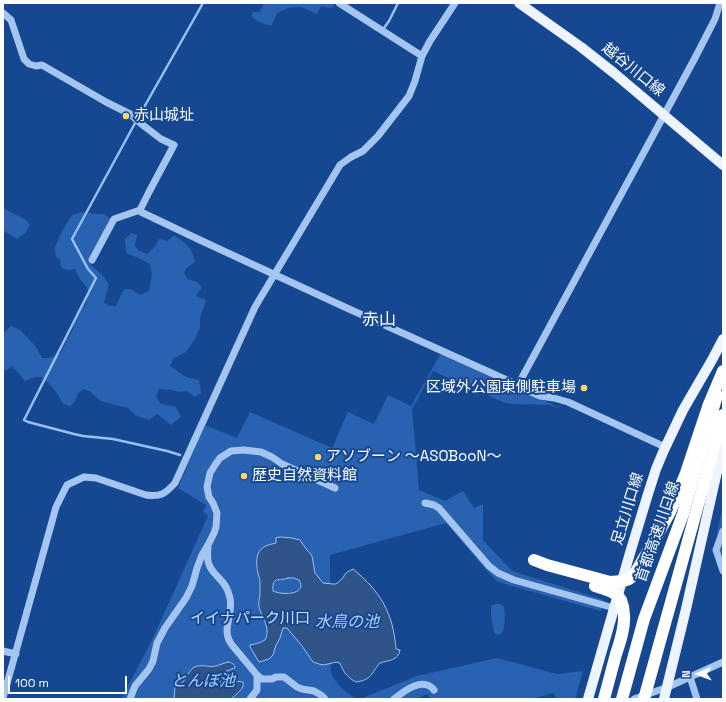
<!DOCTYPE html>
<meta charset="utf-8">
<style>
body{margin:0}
#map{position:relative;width:726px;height:702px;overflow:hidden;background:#164892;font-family:"Space Grotesk",sans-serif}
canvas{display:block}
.frame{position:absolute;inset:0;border:4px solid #fff;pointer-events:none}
.north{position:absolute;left:678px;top:654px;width:40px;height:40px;-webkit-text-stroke:3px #164892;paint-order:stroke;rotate:269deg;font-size:11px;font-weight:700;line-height:16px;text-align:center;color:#fff}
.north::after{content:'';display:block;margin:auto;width:14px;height:18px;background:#fff;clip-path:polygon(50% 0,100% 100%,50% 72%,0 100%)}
.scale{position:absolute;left:8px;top:676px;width:119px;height:18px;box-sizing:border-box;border:2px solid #fff;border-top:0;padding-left:5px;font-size:12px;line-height:14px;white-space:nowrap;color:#fff;-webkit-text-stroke:3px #164892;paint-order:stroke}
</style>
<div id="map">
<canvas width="726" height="702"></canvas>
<div class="frame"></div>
<div class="north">N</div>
<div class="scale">100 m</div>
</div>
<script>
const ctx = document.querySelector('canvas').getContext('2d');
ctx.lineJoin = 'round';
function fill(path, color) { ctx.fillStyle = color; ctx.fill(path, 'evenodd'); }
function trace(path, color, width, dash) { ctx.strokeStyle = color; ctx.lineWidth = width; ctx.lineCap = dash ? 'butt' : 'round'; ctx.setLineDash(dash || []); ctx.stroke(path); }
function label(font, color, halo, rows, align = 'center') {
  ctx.font = font + ' "Space Grotesk","Noto Sans JP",sans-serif'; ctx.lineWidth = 4; ctx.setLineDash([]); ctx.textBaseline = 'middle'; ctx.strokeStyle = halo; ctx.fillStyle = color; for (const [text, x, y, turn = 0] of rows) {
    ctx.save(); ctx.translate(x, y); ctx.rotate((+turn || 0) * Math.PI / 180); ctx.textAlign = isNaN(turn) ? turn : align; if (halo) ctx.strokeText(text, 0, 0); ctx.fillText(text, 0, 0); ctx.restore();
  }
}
fill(new Path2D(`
 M262 3H334L333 7 329 8 321 6 317 14 301 7 288 8 277 13 272 25C267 26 254 20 251 16L253 12H259L263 6Z
 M3 208 26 220 30 225 25 233 17 239 3 230Z
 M82 212 96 214H104L111 219 89 261 92 266 104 277 109 285 104 302 109 306H116L124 289H131L140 295 149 291 152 274 150 264 139 258 126 253 125 239 131 233 137 235 135 246 139 251 147 254 155 247 159 239 168 241 174 235C187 245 191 245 195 262L188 267 184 272 187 279 197 282 202 287 196 296 206 300 200 318V328L195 339 186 352 174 358 170 366 186 377 199 380 201 393 195 397 187 391 179 392 172 390 159 389 156 397 161 404 176 407 181 417 171 425 157 414 149 420 135 415 128 408 104 402 99 400 91 392 84 389 78 393 75 401 70 406 63 404C58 393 51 384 41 377H35L25 381 12 366 6 371 3 368V334L11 326 20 330 37 348 42 358H49L61 353 67 339 72 332 75 322 87 301 88 289 80 279 75 269 69 270 63 269 60 265 61 260 56 257 55 248 60 235 72 215Z
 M441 353 562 409 549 405 513 404 505 403 433 371 412 409 419 490 445 501 463 491 474 508 483 504V540L512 571 604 600 601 611 498 582 488 572 446 523 330 555 331 673C337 685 346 694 359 699H121L152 640 208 516 203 512 206 505 178 488 205 425 237 438 250 412 332 448 348 412 374 424 388 395 411 406Z
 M723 504V567L715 544Z
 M495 604H500L504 607C505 613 507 642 494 633L491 615V606Z
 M497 658 557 674 583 671 575 699H556L554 693 530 699H431L427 694 417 699H360L417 676Z`), '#2862b0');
const water = new Path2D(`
 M281 537 292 538 300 540 302 543 307 550 309 552 312 556 315 573 323 583 333 584H336L342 579 346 573 353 569C381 592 393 613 396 649L400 650C398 661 389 660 380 663 371 673 372 680 356 682 348 678 343 672 340 663L336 662 324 665 319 664 313 662 302 646 287 628H283L280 638 276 645 273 655 269 659 259 662 250 647V645L259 643 265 640C271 629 263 620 260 610 258 605 259 600 260 595 260 591 260 586 260 582 260 578 258 576 258 573 256 564 255 552 264 547 267 545 272 544 276 543V538ZM288 578H294L299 580C300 582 301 584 301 586 299 596 279 594 273 591 272 575 279 582 288 578Z
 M228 662C232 663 235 664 235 668L221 673C219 676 219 680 221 683 228 684 236 680 243 682 245 689 236 694 231 699H174L175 686V684C178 684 180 684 182 683 184 682 189 671 193 668 200 663 209 668 216 666 220 665 224 663 228 662Z`);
fill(water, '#2f548a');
trace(water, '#97bff3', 1);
trace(new Path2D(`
 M384 28 389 21 398 3
 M180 455 167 451 113 439 83 436 74 434 28 422 24 420 96 278 88 269 72 239 134 125 203 3`), '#97bff3', 2.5);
trace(new Path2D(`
 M339 3 422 56
 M3 13 11 20 24 59 29 64 36 66 42 65 106 102 130 114 144 126 161 139 174 145 149 192 140 210 114 219 92 260
 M140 210 141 212 202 241 349 309 518 385 696 56 715 19 720 3
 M518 385 520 387 540 396 554 398 568 402 665 447
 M425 503 434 505 439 508 489 566 498 573 514 580 614 608
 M723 531 716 550 723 571
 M208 546C208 550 207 556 208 561 210 573 222 578 227 589 228 591 229 595 230 598 234 615 220 629 232 645L257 675 262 679H272L276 677H284L297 687 302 689 314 691 321 695 325 699
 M3 651 16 654
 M690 677 697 699
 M3 698 56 507 67 485 84 477 96 478 146 495C161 497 165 494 175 483L255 307 340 165 351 157 363 151 378 136 409 96 415 81 422 56 430 41 455 3
 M130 699 135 686 149 669 153 661 157 643 165 628 186 598 192 586 197 568 202 555 208 545 214 533 216 527 217 513 213 503 209 497 207 487 210 473 215 465 220 458 231 451 244 450 261 452 272 457 282 464 335 488
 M250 699 257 690V675
 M394 699C404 691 423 676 434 690
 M634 699 668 687 723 662`), '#a4c5f0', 7);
trace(new Path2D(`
 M519 3 581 47 614 73 723 165
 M588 699 630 553 648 494 656 469 664 450 683 410 712 360 723 339
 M664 699 686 609 723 445`), '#eef4ff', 10);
trace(new Path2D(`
 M622 699 644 619 683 514 717 395`), '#fff', 12);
trace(new Path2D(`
 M534 560 547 565 610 582 623 581 629 579 634 575 658 534 670 512 686 473 709 404 723 371
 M595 586C604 589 615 591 621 600 623 605 624 610 624 615 625 628 620 642 616 654 612 669 608 684 604 699
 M644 699 723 415`), '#fff', 12);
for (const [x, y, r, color] of [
 [126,116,4,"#ffd764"],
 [584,388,4,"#ffd764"],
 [318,457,4,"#ffd764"],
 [244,476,4,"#ffd764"]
]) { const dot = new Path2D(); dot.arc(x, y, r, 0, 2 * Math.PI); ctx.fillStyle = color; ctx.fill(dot); trace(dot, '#164892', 1.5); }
label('15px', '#fff', '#164892', [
 ["越谷川口線",633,70,39],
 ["足立川口線",628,509,-73],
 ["首都高速川口線",658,532,-71]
]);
label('15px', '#fff', '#164892', [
 ["赤山城址",134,116],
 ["区域外公園東側駐車場",576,388,"right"],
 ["アソブーン ～ASOBooN～",326,457],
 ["歴史自然資料館",252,476]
], 'left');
label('15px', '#cbe0fc', '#164892', [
 ["イイナパーク川口",250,619]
]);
label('italic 16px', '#b1cff7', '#164892', [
 ["水鳥の池",347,623],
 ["とんぼ池",203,682]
]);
label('17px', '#fff', '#164892', [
 ["赤山",379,320]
]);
</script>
